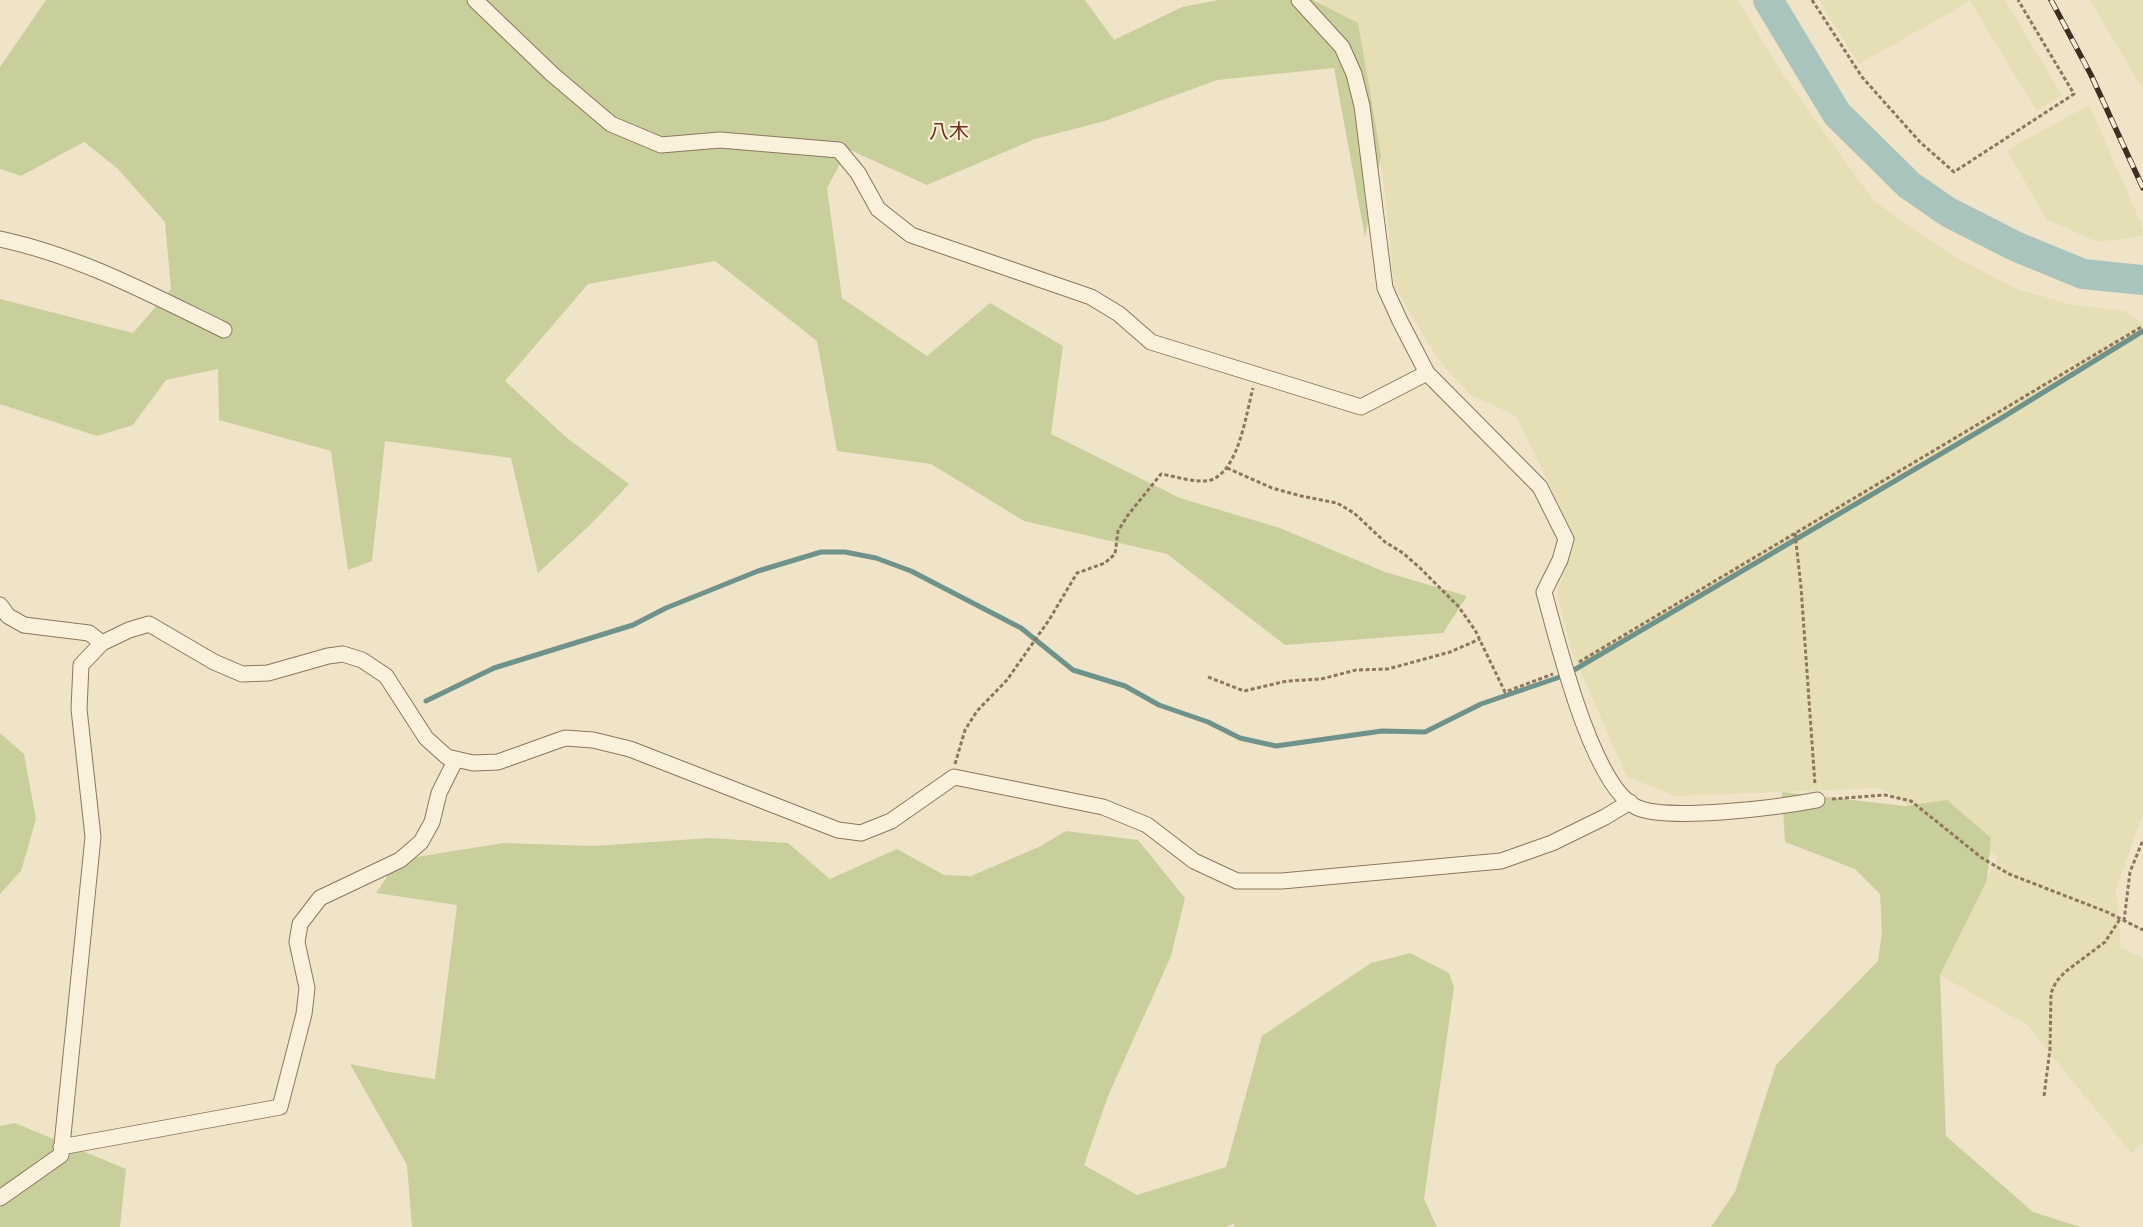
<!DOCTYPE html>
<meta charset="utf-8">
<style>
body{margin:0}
canvas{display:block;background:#f0e4c8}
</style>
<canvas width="2143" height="1227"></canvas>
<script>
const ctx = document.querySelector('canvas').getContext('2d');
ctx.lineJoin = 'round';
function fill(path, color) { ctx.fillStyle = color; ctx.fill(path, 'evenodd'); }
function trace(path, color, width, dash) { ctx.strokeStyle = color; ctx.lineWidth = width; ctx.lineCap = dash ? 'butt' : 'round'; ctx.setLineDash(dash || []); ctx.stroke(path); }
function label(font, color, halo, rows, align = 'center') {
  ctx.font = font + ' "Libre Baskerville","Noto Sans JP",serif'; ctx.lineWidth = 4.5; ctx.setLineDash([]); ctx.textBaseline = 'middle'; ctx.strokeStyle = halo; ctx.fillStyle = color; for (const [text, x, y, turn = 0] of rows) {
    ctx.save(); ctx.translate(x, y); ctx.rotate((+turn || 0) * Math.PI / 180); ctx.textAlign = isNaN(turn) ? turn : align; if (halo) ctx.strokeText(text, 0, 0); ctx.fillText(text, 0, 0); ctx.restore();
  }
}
fill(new Path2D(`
 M1319 0H1738L1785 78 1874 201 1951 255 2017 289 2073 305 2124 311 2143 324V813L2116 889 2121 948 2143 958V1143L2132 1154 2027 1025 1940 975 1998 857 1879 788 1676 796 1627 777 1572 652 1557 594 1574 535 1516 416 1469 394 1437 357 1394 286 1385 193 1365 67 1347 31Z
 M1819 0H2005L2062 95 2037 111 1970 1 1859 64Z
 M2090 0H2143V90Z
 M2089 105 2143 228V236L2097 242 2046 219 2007 150Z`), '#e6deb5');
fill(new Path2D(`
 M46 0H1085L1114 40 1182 7 1219 0H1313L1358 23 1381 156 1365 237 1334 68 1217 80 1105 121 1035 139 927 185 848 149 827 188 842 298 927 356 990 303 1063 346 1051 434 1180 498 1280 528 1385 572 1467 596 1443 633 1285 645 1167 554 1024 521 931 464 837 451 817 341 715 261 588 284 505 381 567 438 629 484 591 524 538 573 511 458 385 441 372 561 348 570 331 451 219 420 218 369 166 380 133 425 97 436 0 404V299L133 333 171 289 165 222 117 168 84 142 21 176 0 169V67Z
 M0 733 24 754 36 819 21 871 0 894Z
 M1782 792 1905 806 1947 800 1991 838 1987 880 1940 975 1946 1136 2033 1212 2080 1227H1711L1735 1192 1776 1065 1878 961 1882 932 1880 894 1855 869 1785 842Z
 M1066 831 1138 840 1185 898 1171 956 1108 1096 1084 1165 1137 1195 1226 1167 1262 1036 1371 963 1410 953 1449 973 1454 987 1424 1199 1437 1227H1234L1235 1223 1226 1227H412L407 1165 350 1064 390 1072 435 1079 457 905 376 893 398 860 503 843 594 846 710 838 788 843 830 879 897 849 944 875 971 876 1041 846Z
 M15 1123 126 1169 120 1227H0V1126Z`), '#c9cf9b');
trace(new Path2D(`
 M426 701 494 668 633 625 666 608 758 571 821 552H845L876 558 911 571 1021 628 1073 670 1125 686 1159 705 1208 722 1240 738 1276 746 1382 731 1425 732 1481 704 1557 678 1574 670 2000 419 2143 331`), '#6f938a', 5);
trace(new Path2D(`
 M1768 0 1837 114 1909 185 1948 212 2017 247 2083 274 2143 280`), '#a9c4bc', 30);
const street = new Path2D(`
 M475 0 552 74 611 124 661 145 720 140 839 150 858 173 878 209 911 235 1091 297 1119 314 1151 342 1361 407 1427 373
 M1299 0 1342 47 1354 74 1362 106 1385 288 1400 321 1427 373 1540 487 1566 539 1560 560 1544 592C1557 639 1592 786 1636 807 1667 822 1781 807 1817 800
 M0 239C80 256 152 295 224 330
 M0 605 8 616 24 625 89 633 102 643
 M61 1147 280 1107 304 1014 307 988 297 942 300 924 320 898 400 860 421 842 432 822 439 793 456 759
 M0 1198 61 1155 93 837 79 709 81 665 102 643 129 630 149 624 214 662 242 674 268 673 328 656 343 654 362 660 386 676 426 738 447 757 473 763 498 762 565 738 593 740 630 749 838 830 861 833 891 821 954 777 1103 807 1147 825 1194 861 1237 881H1282L1501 861 1552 843 1605 817 1630 802`);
trace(street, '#8d765c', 17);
trace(new Path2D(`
 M1812 0 1862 77 1920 142 1954 172 2074 94 2018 0
 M1227 468 1272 488 1301 496 1337 503 1354 513 1385 542 1403 553 1420 568 1458 606 1475 630 1505 692 1553 674
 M1795 533 1801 587 1815 785
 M1579 662 2143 326
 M1208 677 1244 691 1287 681 1321 679 1356 670 1388 669 1450 652 1480 639
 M955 764 965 730 977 711 1007 680 1049 620 1077 573 1105 563 1115 554 1118 531 1128 515 1161 474C1174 476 1199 484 1211 480 1239 470 1246 414 1253 388
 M1832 799 1885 795 1911 801 1982 858 2009 874 2107 912 2143 930
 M2124 921 2130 872 2143 840
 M2044 1096 2050 1049 2051 993 2056 982 2065 972 2105 942 2120 919`), '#8d765c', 3, [4, 2.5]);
trace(street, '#faf1dc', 15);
const rail = new Path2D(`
 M2051 0 2091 75 2143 188`);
trace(rail, '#3d2e20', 5.5);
trace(rail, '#f7eed8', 4, [11]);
label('20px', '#6b2e1e', '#f7eed8', [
 ["八木",949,132]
]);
</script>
